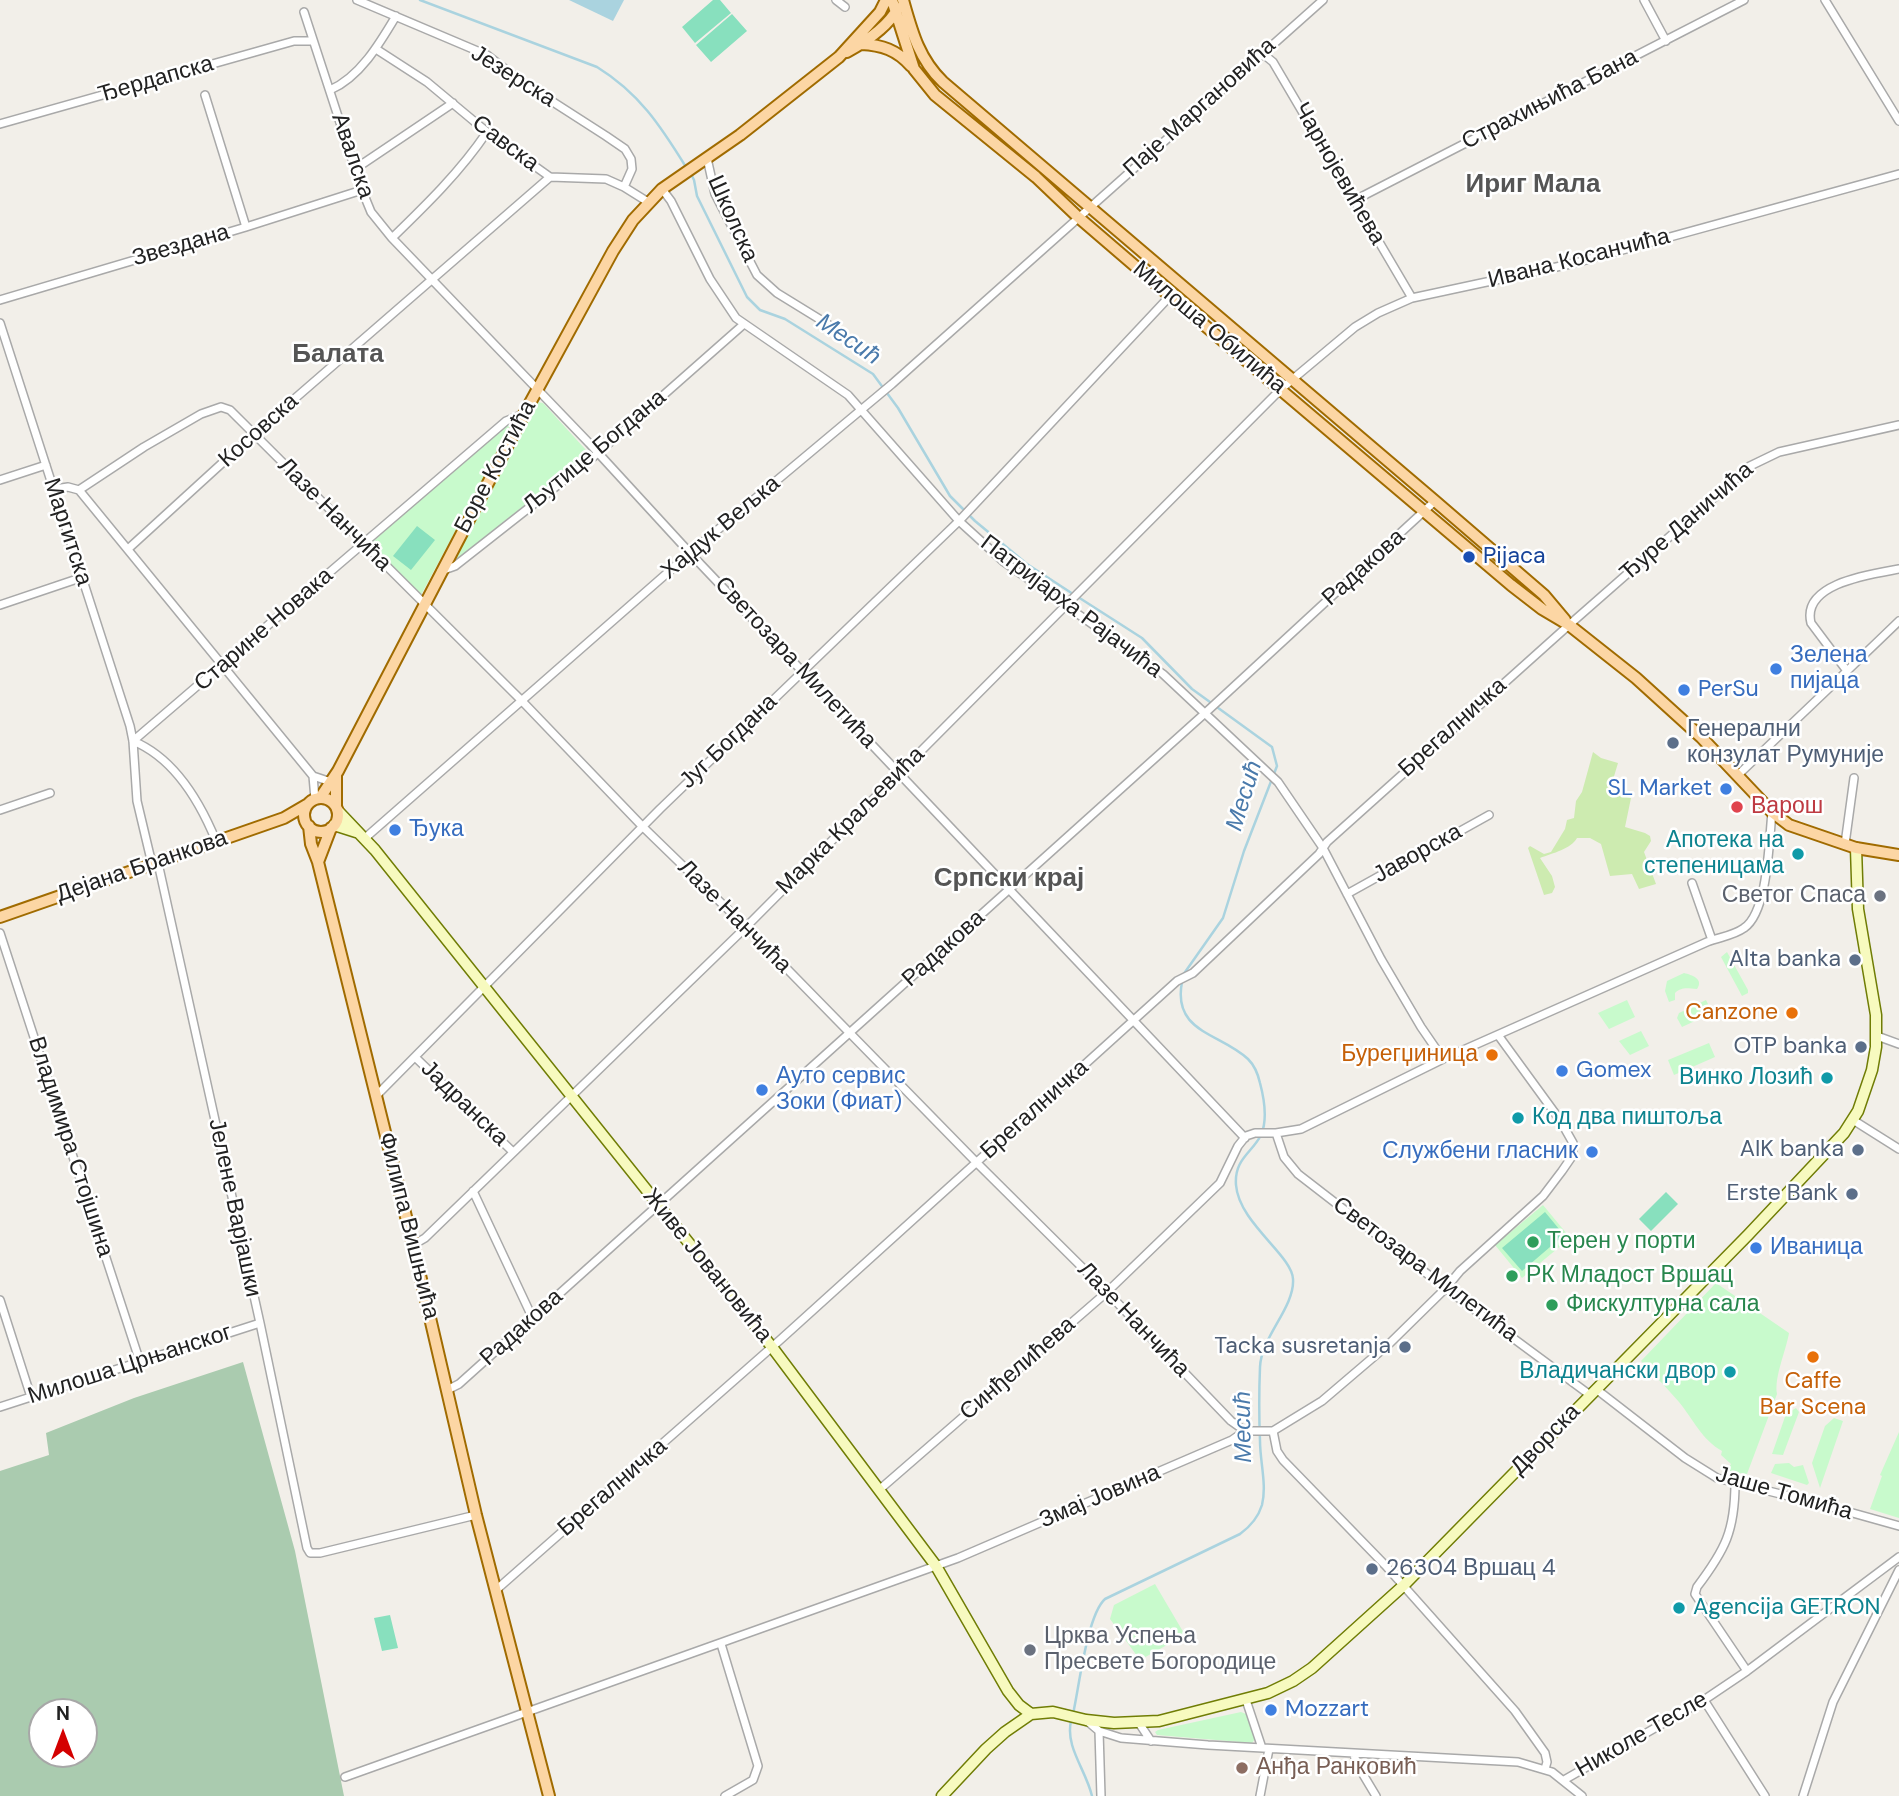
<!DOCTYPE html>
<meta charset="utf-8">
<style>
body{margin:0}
#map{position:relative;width:1899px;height:1796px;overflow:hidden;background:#f2efe9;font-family:"DM Sans",sans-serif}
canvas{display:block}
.north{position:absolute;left:28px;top:1698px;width:70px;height:70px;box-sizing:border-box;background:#fff;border:2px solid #a7a7a7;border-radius:50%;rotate:0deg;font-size:19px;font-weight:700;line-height:28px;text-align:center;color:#222}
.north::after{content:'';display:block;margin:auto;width:24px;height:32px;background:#d40000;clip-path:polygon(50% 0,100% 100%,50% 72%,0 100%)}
</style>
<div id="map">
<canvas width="1899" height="1796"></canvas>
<div class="north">N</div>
</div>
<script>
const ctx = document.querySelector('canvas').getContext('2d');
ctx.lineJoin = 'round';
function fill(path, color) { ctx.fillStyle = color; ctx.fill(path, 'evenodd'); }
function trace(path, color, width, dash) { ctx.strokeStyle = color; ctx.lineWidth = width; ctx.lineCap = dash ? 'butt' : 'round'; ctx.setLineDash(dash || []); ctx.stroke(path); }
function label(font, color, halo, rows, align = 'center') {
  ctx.font = font + ' "DM Sans",sans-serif'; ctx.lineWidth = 5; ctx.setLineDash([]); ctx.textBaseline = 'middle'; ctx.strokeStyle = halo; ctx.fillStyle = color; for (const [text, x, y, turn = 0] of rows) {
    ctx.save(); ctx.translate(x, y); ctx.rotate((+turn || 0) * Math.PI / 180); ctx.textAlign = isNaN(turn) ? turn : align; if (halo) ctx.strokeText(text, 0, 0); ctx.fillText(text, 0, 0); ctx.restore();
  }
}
fill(new Path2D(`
 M1593 752 1601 758 1618 763 1609 793 1631 798 1625 827 1645 833 1650 836 1651 841 1644 852 1656 884 1639 889 1632 874 1610 876 1601 844 1590 838H1577C1571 849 1553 853 1540 858L1552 876 1555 887 1552 893 1544 895 1528 848 1530 846 1544 854 1551 852 1565 829 1567 820 1574 818 1576 801 1582 792Z`), '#cdebb0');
fill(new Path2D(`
 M243 1362 295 1551 344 1796H0V1471L49 1455 46 1433 134 1398ZM42 1712H84V1754H42Z`), '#aacbaf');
fill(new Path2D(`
 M537 402 543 403 586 450V456L456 560H452Z
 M507 423 512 425 421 595 372 546 371 543Z
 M1727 952 1748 990V993L1742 996 1721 957Z
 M1684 973C1692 975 1704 979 1697 989 1688 989 1683 986 1675 993V1000L1669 1002 1665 991 1667 981Z
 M1627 1000 1635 1017 1609 1029 1598 1013Z
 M1706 1000 1709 1006 1701 1010 1697 1020 1682 1027 1677 1018 1679 1013Z
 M1641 1031 1649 1046 1630 1055 1619 1041Z
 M1709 1043 1715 1057 1674 1075 1668 1060Z
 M1543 1205 1567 1234 1569 1239 1522 1278 1495 1245Z
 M1716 1283 1789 1333C1786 1351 1774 1377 1777 1394L1747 1474 1741 1473 1732 1478 1724 1475 1731 1464 1721 1455 1722 1451C1702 1440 1693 1419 1679 1402 1667 1388 1654 1375 1641 1361Z
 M1796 1408 1799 1412 1783 1455 1772 1454 1786 1414Z
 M1834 1418 1843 1421 1820 1488 1812 1463 1825 1426Z
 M1899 1432V1518L1870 1509 1882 1476 1880 1475Z
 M1789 1463 1794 1467 1803 1465 1809 1483 1807 1485 1771 1473 1775 1464Z
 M1155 1584 1185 1635 1140 1660 1110 1619 1114 1605Z
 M1241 1712 1246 1714 1255 1739 1252 1743 1157 1735 1155 1732 1158 1730Z`), '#c8facc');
fill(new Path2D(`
 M713 0H720L731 13 695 43 682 27Z
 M732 14 747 31 711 62 696 45Z
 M417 526 435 540 411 570 393 556Z
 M1666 1192 1678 1204 1651 1231 1639 1219Z
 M1545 1212 1564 1235 1522 1271 1502 1248Z
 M390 1615 398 1648 382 1651 374 1618Z`), '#88e0be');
fill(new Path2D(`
 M569 0H624L613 21Z`), '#aad3df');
trace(new Path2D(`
 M420 0 597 67C639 93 660 125 686 167
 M690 172 694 180 697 196 747 297 760 310 785 319 873 374 898 408 950 496 975 521 1027 564 1073 594
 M1078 597 1142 638 1192 689 1272 747 1277 766 1244 851 1223 918 1183 975
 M1073 1714C1079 1688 1087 1615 1105 1599L1240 1534C1251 1526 1258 1518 1262 1505 1267 1485 1260 1462 1260 1441 1259 1417 1259 1392 1260 1367 1261 1337 1295 1307 1293 1279 1292 1255 1239 1223 1236 1185 1234 1159 1252 1153 1261 1135 1268 1119 1264 1098 1260 1083 1258 1074 1254 1065 1248 1059 1221 1033 1172 1033 1182 982
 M1071 1721C1065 1747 1086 1770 1092 1796`), '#aad3df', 2.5);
const street = new Path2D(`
 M357 0 487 55 522 82 606 136 625 149 631 159 632 169 624 187
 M836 0 845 7
 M1644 0 1666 41
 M1825 0 1899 121
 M304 12 362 190 371 212 392 238 589 443 690 553 1245 1138
 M376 49 427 82 487 132 550 177 606 179 624 187 648 202
 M1262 53 1273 62 1412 298
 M330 90C360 77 380 43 396 16
 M205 95 246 227
 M0 124 294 41H312
 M707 158 715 194 757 275 777 293 829 325
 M355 169 453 103
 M662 189 671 201 710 279 736 318 848 395 959 521 1004 562 1163 674 1278 782 1323 848 1381 959 1421 1027 1443 1059
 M1355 200 1744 0
 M392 238C426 205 460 172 487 132
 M0 300 246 227 362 190
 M0 323 130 726 133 741 137 801 152 864
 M0 480 46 465
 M55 489 68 487 79 490 313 776 331 782
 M79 490 144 447 201 414 221 407 230 410 522 701 643 827 746 927 977 1163 1107 1292 1231 1421 1245 1431
 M128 549 254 434 550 177
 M441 571 455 566 591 459 744 324
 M0 605 83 577
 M1847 671 1899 621
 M133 741 506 421 523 414
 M133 741C174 758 200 802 216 841
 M1738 775 1847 671 1811 623C1801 583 1872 574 1899 569
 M313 776 315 799
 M0 810 50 793
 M364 839 690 553 892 384 1323 0
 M1845 844 1854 778
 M158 863 260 1323 307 1548 310 1553H320L476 1515
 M1692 883 1712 940
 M1347 894 1489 815
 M0 933 140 1362
 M1877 1036 1899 1044
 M415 1057 513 1152
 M376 1096 660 809 959 521 1170 296
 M1853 1120 1899 1149
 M1276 1133 1284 1157 1298 1174 1452 1293 1590 1395
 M473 1191 533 1319
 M413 1245 425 1238 746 927 1281 389 1355 327 1378 313 1412 298 1575 263 1899 174
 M0 1300 31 1397
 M1596 1389 1685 1458 1717 1478 1824 1505 1899 1526
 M447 1390 459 1384 1203 715 1435 501
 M0 1407 260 1323
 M1273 1431 1277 1451 1283 1460 1385 1565 1515 1711 1545 1753 1547 1762 1545 1769
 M1735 1483C1735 1531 1725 1550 1697 1587L1695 1594 1747 1671
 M879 1490 1107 1292 1220 1183 1238 1146 1246 1136 1255 1133H1276L1301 1129 1443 1059 1707 942C1719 937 1733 936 1744 928 1768 912 1769 841 1772 812
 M496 1590 780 1340 1177 981 1193 973 1319 854 1327 842 1569 625 1750 466 1779 452 1899 425
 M721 1644 758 1766 753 1780 725 1796
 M1246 1700 1262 1748
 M1704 1700 1765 1796
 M1086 1720 1099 1731 1101 1796
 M1139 1723 1151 1741
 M1099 1731 1121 1738 1208 1745 1518 1762 1552 1772 1582 1796
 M1354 1755 1358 1766 1376 1796
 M345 1777 958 1558 1232 1440 1245 1431H1273L1322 1401 1390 1343 1446 1288 1460 1271 1543 1196 1562 1171 1573 1155V1143L1560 1120 1498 1035
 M1564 1780 1704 1700 1747 1671 1899 1557
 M1260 1796 1269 1749
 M1803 1796 1833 1702 1899 1570`);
const secondary = new Path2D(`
 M338 811 375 850 772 1347 936 1566 1008 1691 1019 1705 1031 1714
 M334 825 356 832
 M942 1796 986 1749 1005 1732 1031 1714 1053 1712 1086 1720 1114 1723 1159 1721 1268 1693 1293 1681 1312 1668 1403 1586 1748 1235 1844 1133 1858 1111 1872 1070 1876 1047V1015L1858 909 1856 848`);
const primary = new Path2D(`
 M892 0 914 69 935 95 1036 177 1078 217 1170 296 1511 585 1542 609 1569 625 1636 678 1701 737 1772 812 1789 825 1856 848 1899 855
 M903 0C912 32 919 59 943 82L1435 501 1544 595 1565 620
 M861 44C882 45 897 50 911 66
 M847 52C865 42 888 27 898 8
 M320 798 338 771 524 414 613 251 633 220 662 189 740 135 839 57 880 12 886 0
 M304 815a17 17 0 1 1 34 0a17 17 0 1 1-34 0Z
 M336 807V774
 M309 826 311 844 318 862 413 1245 476 1515 549 1796
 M318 862 331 828
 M0 917 284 818 308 804`);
trace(street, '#a9a9a9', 10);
trace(secondary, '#707d05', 13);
trace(primary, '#a06b00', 14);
trace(street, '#fff', 7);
trace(secondary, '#f7fabf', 10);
trace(primary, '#fcd6a4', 10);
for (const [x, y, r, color] of [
 [1469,557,7,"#1a4fb4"],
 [1776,669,7,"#3f7fe0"],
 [1684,690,7,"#3f7fe0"],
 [1673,743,7,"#5c6f8a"],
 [1726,789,7,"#3f7fe0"],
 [1737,807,7,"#e0444e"],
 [395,830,7,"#3f7fe0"],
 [1798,854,7,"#0f9aa8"],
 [1880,896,7,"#6b7280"],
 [1855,960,7,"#5c6f8a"],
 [1792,1013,7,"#e8710a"],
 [1861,1047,7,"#5c6f8a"],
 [1492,1055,7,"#e8710a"],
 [1562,1071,7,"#3f7fe0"],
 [1827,1078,7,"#0f9aa8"],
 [762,1090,7,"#3f7fe0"],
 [1518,1118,7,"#0f9aa8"],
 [1858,1150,7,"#5c6f8a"],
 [1592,1152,7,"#3f7fe0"],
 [1852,1194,7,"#5c6f8a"],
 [1533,1242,7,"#2e9e5b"],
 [1756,1248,7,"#3f7fe0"],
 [1512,1276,7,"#2e9e5b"],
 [1552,1305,7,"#2e9e5b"],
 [1405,1347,7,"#5c6f8a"],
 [1813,1357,7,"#e8710a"],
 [1730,1372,7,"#0f9aa8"],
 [1372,1569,7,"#5c6f8a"],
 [1679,1608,7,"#0f9aa8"],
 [1030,1650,7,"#6b7280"],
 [1271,1710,7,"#3f7fe0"],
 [1242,1768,7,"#8d6e63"]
]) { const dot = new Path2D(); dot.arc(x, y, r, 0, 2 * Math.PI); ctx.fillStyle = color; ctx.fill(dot); trace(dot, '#fff', 2.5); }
label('23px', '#222', '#fff', [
 ["Језерска",513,77,32],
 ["Ђердапска",156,80,-16],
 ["Страхињића Бана",1550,100,-27],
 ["Паје Маргановића",1200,108,-42],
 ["Савска",505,144,37],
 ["Авалска",352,156,71],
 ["Чарнојевићева",1339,174,60],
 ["Школска",732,219,66],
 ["Звездана",181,246,-16],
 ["Ивана Косанчића",1579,259,-14],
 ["Милоша Обилића",1209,328,40],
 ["Косовска",259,431,-42],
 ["Љутице Богдана",595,452,-40],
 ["Боре Костића",496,467,-62],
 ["Лазе Нанчића",334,515,45],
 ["Ђуре Даничића",1687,522,-41],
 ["Хајдук Вељка",721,528,-40],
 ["Маргитска",67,532,72],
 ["Радакова",1364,568,-42],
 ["Патријарха Рајачића",1071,607,37],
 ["Старине Новака",264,630,-41],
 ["Светозара Милетића",795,663,47],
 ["Брегалничка",1453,728,-42],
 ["Југ Богдана",729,742,-44],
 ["Марка Краљевића",851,821,-45],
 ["Јаворска",1418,854,-29],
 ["Дејана Бранкова",142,867,-19],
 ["Лазе Нанчића",734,917,45],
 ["Радакова",944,949,-42],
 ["Јадранска",464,1104,44],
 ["Брегалничка",1035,1110,-42],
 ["Владимира Стојшина",70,1147,72],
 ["Јелене Варјашки",234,1208,78],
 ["Филипа Вишњића",408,1226,76],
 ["Живе Јовановића",707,1266,51],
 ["Светозара Милетића",1425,1270,37],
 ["Лазе Нанчића",1133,1320,46],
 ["Радакова",522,1328,-42],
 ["Милоша Црњанског",130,1365,-18],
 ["Синђелићева",1018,1369,-41],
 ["Дворска",1546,1440,-46],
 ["Брегалничка",613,1488,-41],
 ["Јаше Томића",1784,1494,16],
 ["Змај Јовина",1100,1497,-23],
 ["Николе Тесле",1642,1735,-30]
]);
label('23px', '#164399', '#fff', [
 ["Pijaca",1483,557]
], 'left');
label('23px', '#366cbe', '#fff', [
 ["Зелена",1790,656],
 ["пијаца",1790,682],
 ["PerSu",1698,690],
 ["SL Market",1712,789,"right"],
 ["Ђука",409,830],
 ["Gomex",1576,1071],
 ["Ауто сервис",776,1077],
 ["Зоки (Фиат)",776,1103],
 ["Службени гласник",1578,1152,"right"],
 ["Иваница",1770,1248],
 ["Mozzart",1285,1710]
], 'left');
label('23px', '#4e5e75', '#fff', [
 ["Генерални",1687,730,"left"],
 ["конзулат Румуније",1687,756,"left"],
 ["Alta banka",1841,960],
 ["OTP banka",1847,1047],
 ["AIK banka",1844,1150],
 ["Erste Bank",1838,1194],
 ["Tacka susretanja",1391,1347],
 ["26304 Вршац 4",1386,1569,"left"]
], 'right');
label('23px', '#be3a42', '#fff', [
 ["Варош",1751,807]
], 'left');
label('23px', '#0d838f', '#fff', [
 ["Апотека на",1784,841],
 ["степеницама",1784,867],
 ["Винко Лозић",1813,1078],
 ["Код два пиштоља",1532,1118,"left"],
 ["Владичански двор",1716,1372],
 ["Agencija GETRON",1693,1608,"left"]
], 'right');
label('23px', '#5b616d', '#fff', [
 ["Светог Спаса",1866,896],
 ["Црква Успења",1044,1637,"left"],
 ["Пресвете Богородице",1044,1663,"left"]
], 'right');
label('23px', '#c56008', '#fff', [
 ["Canzone",1778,1013],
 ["Бурегџиница",1478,1055],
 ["Caffe",1813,1382,"center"],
 ["Bar Scena",1813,1408,"center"]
], 'right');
label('23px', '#27864d', '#fff', [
 ["Терен у порти",1547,1242],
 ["РК Младост Вршац",1526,1276],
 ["Фискултурна сала",1566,1305]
], 'left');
label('23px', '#785e54', '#fff', [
 ["Анђа Ранковић",1256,1768]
], 'left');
label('italic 24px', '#4a7aab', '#fff', [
 ["Месић",848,340,34],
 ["Месић",1245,796,-73],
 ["Месић",1244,1427,-91]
]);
label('bold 26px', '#555', '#fff', [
 ["Ириг Мала",1533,185],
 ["Балата",338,355],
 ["Српски крај",1009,879]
]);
</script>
